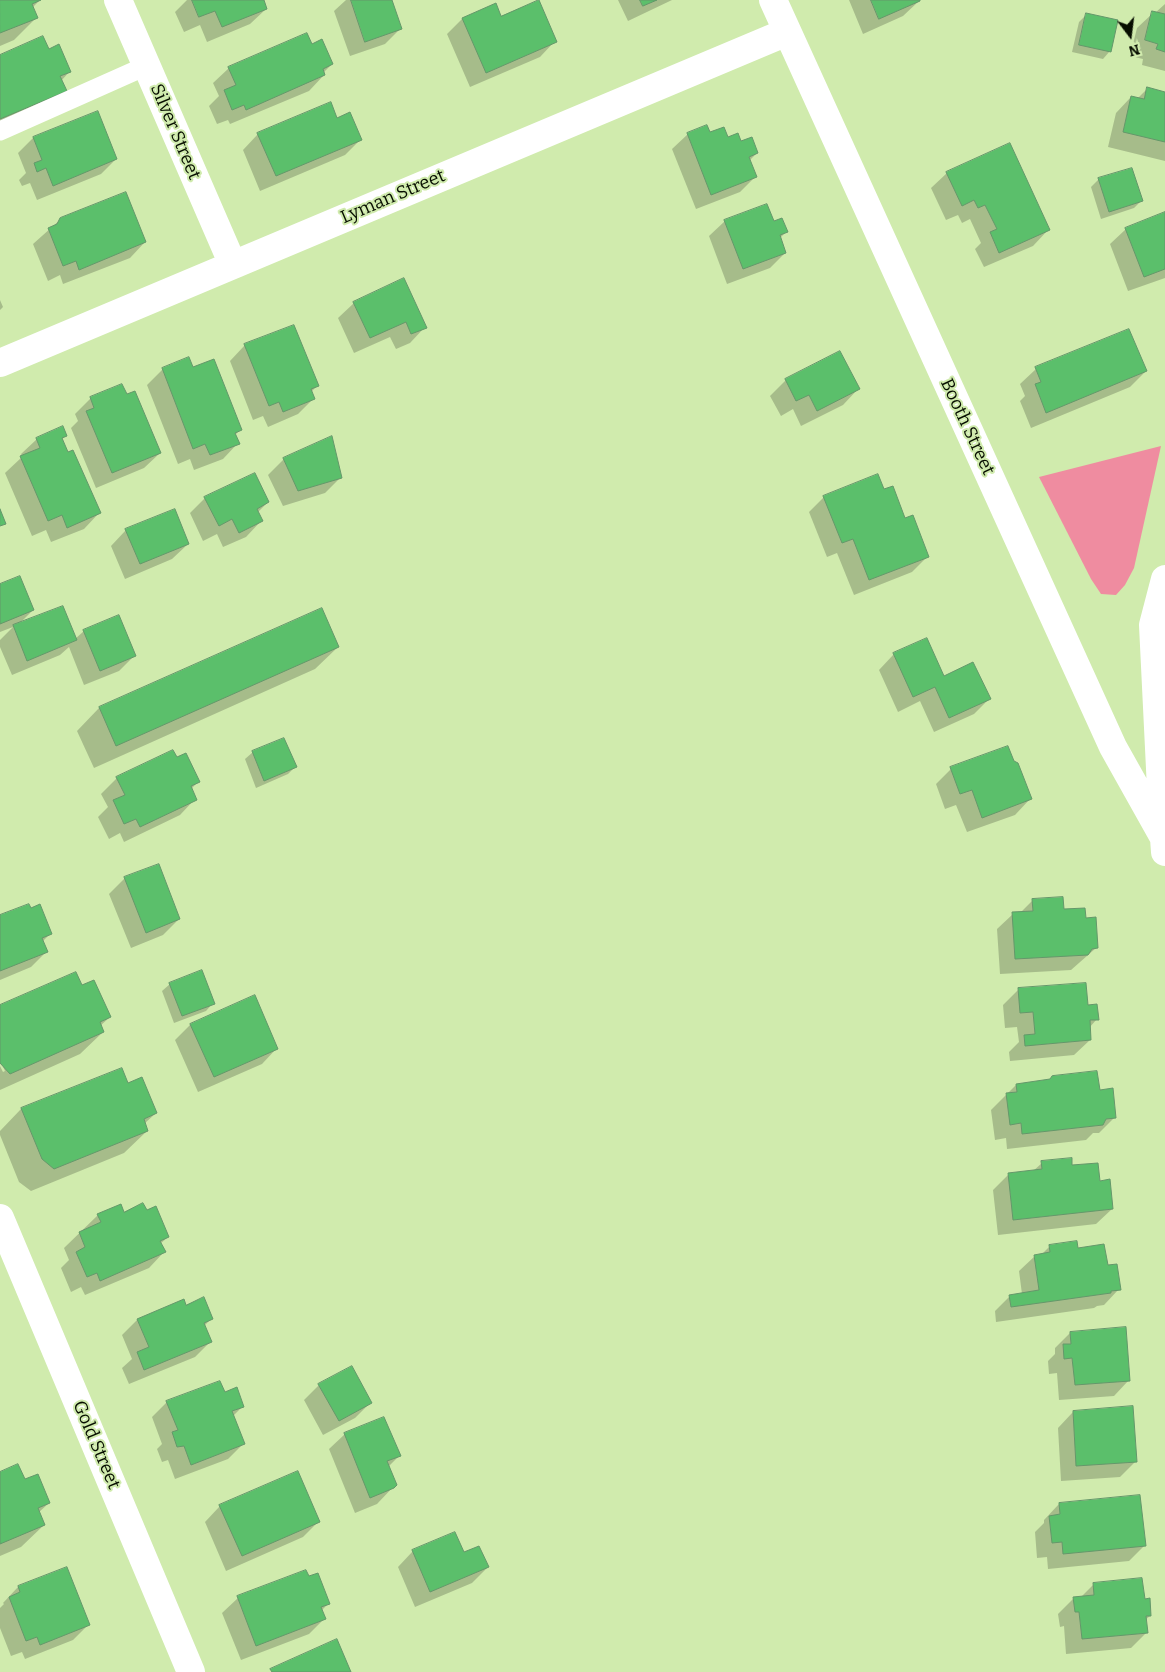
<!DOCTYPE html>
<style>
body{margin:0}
#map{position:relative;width:1165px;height:1672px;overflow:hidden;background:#d0ebad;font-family:Bitter,serif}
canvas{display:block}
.north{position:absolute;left:1105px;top:10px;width:50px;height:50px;-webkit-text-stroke:4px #d0ebad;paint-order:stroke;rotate:165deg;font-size:14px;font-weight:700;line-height:20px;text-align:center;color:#070e00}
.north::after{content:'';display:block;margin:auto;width:18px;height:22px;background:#070e00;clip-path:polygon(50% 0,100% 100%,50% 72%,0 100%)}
</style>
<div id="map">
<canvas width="1165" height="1672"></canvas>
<div class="north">N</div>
</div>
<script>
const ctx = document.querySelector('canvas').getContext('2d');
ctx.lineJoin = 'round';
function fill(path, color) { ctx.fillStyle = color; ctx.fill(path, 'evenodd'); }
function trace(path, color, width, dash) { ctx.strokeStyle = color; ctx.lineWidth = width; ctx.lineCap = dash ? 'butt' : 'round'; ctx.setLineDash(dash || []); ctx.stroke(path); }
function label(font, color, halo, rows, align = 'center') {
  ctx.font = font + ' Bitter,serif'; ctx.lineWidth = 4; ctx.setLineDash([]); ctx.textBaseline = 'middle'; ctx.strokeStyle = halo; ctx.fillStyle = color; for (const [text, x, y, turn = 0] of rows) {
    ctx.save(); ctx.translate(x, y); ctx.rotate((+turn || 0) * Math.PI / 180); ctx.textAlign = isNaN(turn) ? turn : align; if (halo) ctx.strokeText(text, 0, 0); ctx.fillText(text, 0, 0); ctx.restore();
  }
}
fill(new Path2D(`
 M1161 446 1134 568 1125 585 1116 595 1101 594 1091 579 1039 477Z`), '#ef8ca0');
fill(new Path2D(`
 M0 0H40L32 8 36 18 14 40 0 46Z
 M187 0H262L266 9 250 24 207 42 200 25 184 32 175 12Z
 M346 0H391L401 28 385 44 350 56 334 11Z
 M618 0H672L628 21Z
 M849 0H918L919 1 903 16 863 34Z
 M1165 4V71L1142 65 1143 59 1130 56 1137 28 1153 13H1155Z
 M1086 15 1110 51 1103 59 1072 52 1079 22Z
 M501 18 555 41 540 57 470 87 447 34 462 19Z
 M312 45 332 64 323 73 324 75 309 91 230 124 228 120 217 124 209 106 219 96 213 83 229 68Z
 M48 51 70 71 61 81 65 91 50 106 0 127V56Z
 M1147 89 1165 93V161L1108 147 1116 113 1131 97 1137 99Z
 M337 119 360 140 345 155 260 191 243 150 258 134Z
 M709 133 727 139 757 153 749 161 755 177 740 192 696 209 672 149 688 134Z
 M33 138 116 159 101 174 37 200 30 183 22 186 19 180 26 173 18 153Z
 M947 173 1048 230 1033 246 984 267 975 249 981 243 970 219 962 223 958 215 946 220 931 188Z
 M1099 179 1141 201 1134 208 1101 219 1091 187Z
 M1165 217V278L1128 291 1110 244 1126 229Z
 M61 219 145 242 130 258 63 284 60 275 48 281 33 244Z
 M725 221 786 232 780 238 785 253 770 268 727 284 709 236Z
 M0 300 3 307 0 310Z
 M354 303 425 327 410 343 396 349 390 337 354 353 338 318Z
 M245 345 317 386 311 392 313 399 298 414 268 427 263 416 253 420 230 361Z
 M840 353 858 389 843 405 801 426 793 409 781 416 770 396 786 380Z
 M188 359 192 369 240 430 235 435 238 443 223 459 194 470 190 459 178 464 147 385 162 370Z
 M1036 369 1146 371 1130 387 1031 428 1020 401 1025 396 1020 384Z
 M91 398 160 453 144 468 96 488 71 428 78 421 75 414Z
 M65 436 61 440 99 513 84 529 51 542 46 530 32 536 5 473 22 457 21 454 37 439Z
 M284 459 340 478 325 493 283 506 268 475Z
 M883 491 928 556 912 572 854 595 837 553 827 557 809 512 824 497Z
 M205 498 268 502 257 513 261 521 246 537 223 547 217 534 203 541 190 513Z
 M126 530 188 544 172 559 125 579 111 546Z
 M0 586 33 610 18 625 75 639 84 631 134 656 119 671 84 685 69 647 60 655 12 675 0 647V640L13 627 0 632Z
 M321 610 338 647 315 669 94 768 77 731 99 708Z
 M894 654 943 677 989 699 974 714 934 732 920 701 898 712 879 670Z
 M253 752 295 767 288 774 256 788 245 759Z
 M176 759 198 782 191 789 195 799 180 815 124 842 120 833 109 839 98 817 108 807 101 794 117 778Z
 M951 769 1030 799 1015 815 967 832 956 805 945 809 936 784Z
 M125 878 179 919 163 935 131 948 109 894Z
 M1033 900 1085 919 1096 948 1071 970 1000 974 997 929 1013 914 1020 913Z
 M0 917 50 934 42 942 46 952 31 967 0 980Z
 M170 984 213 1003 206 1011 174 1023 162 991Z
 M82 986 110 1017 100 1026 103 1032 80 1054 0 1090V1066L3 1072 5 1071 0 1060V1007Z
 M1018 990 1087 1007 1097 1019 1089 1028 1090 1040 1074 1055 1010 1061 1009 1052 1019 1042 1017 1027 1005 1028 1003 1005Z
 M190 1025 277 1048 262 1064 198 1092 175 1040Z
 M121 1069 127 1084 156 1113 144 1124 147 1131 124 1153 31 1191 19 1182 0 1135V1131L21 1109Z
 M1016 1085 1099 1091 1115 1117 1099 1133H1093L1086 1140 1007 1149 1006 1138 995 1140 991 1110Z
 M1042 1163 1071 1167 1099 1182 1112 1209 1096 1224 998 1235 993 1190 1008 1175 1032 1172Z
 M124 1213 168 1237 160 1244 164 1252 149 1268 85 1295 81 1287 71 1292 61 1268 69 1260 64 1248 98 1215Z
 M1050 1246 1077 1250 1107 1267 1119 1289 1104 1305 1097 1306 1094 1308 996 1322 995 1311 1010 1296 1022 1294 1019 1271 1035 1256 1041 1255Z
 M185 1306 211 1319 204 1326 210 1342 195 1357 129 1384 122 1368 132 1359 122 1335 137 1320Z
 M1070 1333 1129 1380 1114 1396 1059 1400 1057 1373 1049 1374 1048 1361 1055 1354V1348Z
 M319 1385 370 1403 355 1418 323 1435 304 1400Z
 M224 1393 242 1407 233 1416 243 1444 228 1459 175 1479 168 1460 162 1462 157 1449 162 1444 152 1417 167 1402Z
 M1073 1412 1136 1461 1120 1477 1061 1481 1058 1428Z
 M345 1434 399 1456 388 1467 395 1485 377 1504 355 1513 329 1449Z
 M0 1473 24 1481 49 1503 38 1513 44 1525 21 1547 0 1556Z
 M1059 1504 1144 1546 1129 1561 1048 1569 1047 1557 1037 1558 1035 1532 1044 1523V1520Z
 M220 1506 319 1521 303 1537 226 1571 205 1522Z
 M413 1551 463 1553 488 1567 472 1583 415 1607 398 1567Z
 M1094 1584 1144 1600 1150 1616 1145 1620 1146 1633 1131 1648 1066 1654 1064 1626 1060 1627 1058 1614 1074 1598H1080Z
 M18 1587 88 1625 73 1640 25 1659 22 1652 11 1656 0 1628V1608L4 1604 3 1603Z
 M238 1598 329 1603 321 1611 324 1619 309 1634 241 1660 222 1613Z`), '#0003');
const building = new Path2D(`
 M0 0H41L32 4 38 18 0 33Z
 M192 0H264L267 9 222 27 215 11 199 17Z
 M351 0H392L402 29 365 42Z
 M539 0 557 42 486 73 462 18 496 3 501 16Z
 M640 0H657L643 6Z
 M871 0H920V1L879 19Z
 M1152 11 1165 14V52L1156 49 1158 44 1145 40Z
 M1086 13 1118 20 1111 52 1079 45Z
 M307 33 312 44 322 39 333 64 323 69 325 75 246 110 244 105 232 110 224 90 236 85 228 67Z
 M43 36 49 49 59 44 71 72 60 76 67 91 0 119V55Z
 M1147 87 1165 92V142L1123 132 1131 96 1144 99Z
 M331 102 337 118 350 112 362 140 276 176 257 133Z
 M98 111 117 159 53 186 46 168 37 172 34 163 42 160 33 137Z
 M707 125 710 132 724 127 728 137 738 133 741 141 752 137 758 153 749 157 757 177 711 195 687 133Z
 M1010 143 1050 230 999 253 990 232 997 229 985 205 978 208 974 200 962 206 946 172Z
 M1132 168 1143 201 1109 212 1098 178Z
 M126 192 146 242 79 270 76 261 63 266 48 228 57 224 60 218Z
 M767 204 774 221 782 218 788 232 780 235 786 253 743 269 724 220Z
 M1165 212V269L1144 277 1125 228Z
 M404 278 427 328 411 334 406 322 370 338 353 302Z
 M294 325 319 386 311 389 315 399 283 412 279 402 269 406 244 344Z
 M1129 329 1147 371 1046 413 1035 384 1041 382 1035 367Z
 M840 351 860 389 817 411 809 395 796 401 785 379Z
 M189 357 193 367 214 359 242 430 235 433 240 444 210 455 205 444 193 449 162 368Z
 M122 384 127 394 135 391 161 453 112 473 86 411 94 408 90 397Z
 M63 426 67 436 62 438 68 452 73 450 101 513 67 528 62 515 48 521 20 456 40 448 36 438Z
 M332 436 342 478 298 491 283 458Z
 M255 473 269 502 257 509 263 521 239 533 232 519 219 526 204 497Z
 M878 474 884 489 893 486 905 518 913 515 929 557 869 580 853 539 842 543 823 496Z
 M0 509 6 524 0 526Z
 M175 509 189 544 140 564 125 529Z
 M20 576 34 610 0 624V584Z
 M63 606 77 640 27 661 13 625Z
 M322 608 339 647 116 746 99 707Z
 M119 615 136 656 100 671 83 630Z
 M927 638 944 676 973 662 991 699 949 718 935 687 913 697 893 653Z
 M284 738 297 767 264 781 252 751Z
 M1008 746 1014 761 1018 763 1032 799 982 818 972 790 960 794 950 767Z
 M173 750 177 757 186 753 200 782 191 786 197 800 140 827 136 819 124 824 113 800 125 795 116 777Z
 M159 864 180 919 146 933 124 877Z
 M1063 897 1064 909 1085 908 1086 918 1096 917 1098 948 1092 949 1088 955 1015 959 1012 912 1033 911 1032 899Z
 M29 904 31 908 40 904 52 934 42 938 48 952 0 971V915Z
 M202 970 215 1004 182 1016 169 983Z
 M76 972 82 985 94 980 111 1017 100 1022 104 1032 10 1074 0 1063V1005Z
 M1086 983 1088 1005 1097 1004 1099 1020H1090L1091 1040 1025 1046 1024 1035 1035 1034 1033 1012 1020 1013 1018 988Z
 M255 995 278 1049 214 1077 190 1024Z
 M122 1068 128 1083 142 1077 157 1113 144 1119 148 1131 54 1169 42 1159 21 1108Z
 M1097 1071 1100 1090 1113 1088 1116 1118 1106 1119 1103 1125 1022 1134 1021 1123 1010 1125 1006 1093 1017 1092 1016 1084 1050 1079 1052 1076Z
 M1072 1158V1165L1098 1163 1100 1181 1110 1179 1113 1209 1013 1220 1008 1173 1042 1169 1041 1161Z
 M143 1203 147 1210 156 1206 169 1237 160 1241 166 1252 100 1281 97 1273 87 1277 76 1252 85 1247 79 1232 101 1222 97 1214 121 1204 124 1212Z
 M1077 1241 1078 1248 1104 1244 1108 1265 1117 1264 1121 1290 1111 1291V1293L1011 1307 1009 1295 1039 1290 1034 1255 1050 1252 1049 1245Z
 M204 1297 213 1319 204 1323 212 1342 144 1370 137 1352 149 1347 137 1319 184 1299 186 1305Z
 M1126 1327 1130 1381 1075 1385 1072 1358 1064 1359 1063 1344H1071L1070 1332Z
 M352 1366 372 1403 339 1421 318 1384Z
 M220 1381 225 1392 237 1387 244 1407 232 1411 245 1444 191 1465 184 1446 177 1447 172 1432 178 1430 166 1401Z
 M1133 1406 1137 1462 1076 1466 1073 1411Z
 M384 1417 401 1456 387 1461 397 1485 394 1488 370 1498 344 1433Z
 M18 1464 25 1479 38 1474 50 1503 38 1508 45 1525 0 1544V1472Z
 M298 1471 320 1522 242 1556 219 1505Z
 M1140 1495 1146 1546 1063 1554 1062 1542 1052 1543 1049 1516 1060 1514 1059 1503Z
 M455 1532 464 1552 479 1546 489 1567 430 1592 412 1550Z
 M67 1567 90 1625 40 1645 37 1637 26 1641 9 1597 20 1592 18 1586Z
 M306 1570 309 1576 318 1573 330 1604 321 1607 326 1619 256 1646 237 1596Z
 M1142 1578 1145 1599 1150 1598 1151 1616H1146L1148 1633 1082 1639 1079 1612H1075L1073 1597 1094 1595 1093 1583Z
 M337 1639 351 1672H272L270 1669Z`);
fill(building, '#5bbf6b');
trace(building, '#64976a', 1);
trace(new Path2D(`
 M0 131 146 66`), '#fff', 19);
trace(new Path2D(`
 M118 0 233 265
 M773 0 1113 747 1164 838 1165 852
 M0 363 787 32
 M1163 830 1153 625 1165 579
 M0 1218 191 1672`), '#fff', 28);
label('18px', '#070e00', '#d0ebad', [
 ["Silver Street",175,132,67],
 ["Lyman Street",393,197,-23],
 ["Booth Street",967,427,65],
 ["Gold Street",96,1445,67]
]);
</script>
